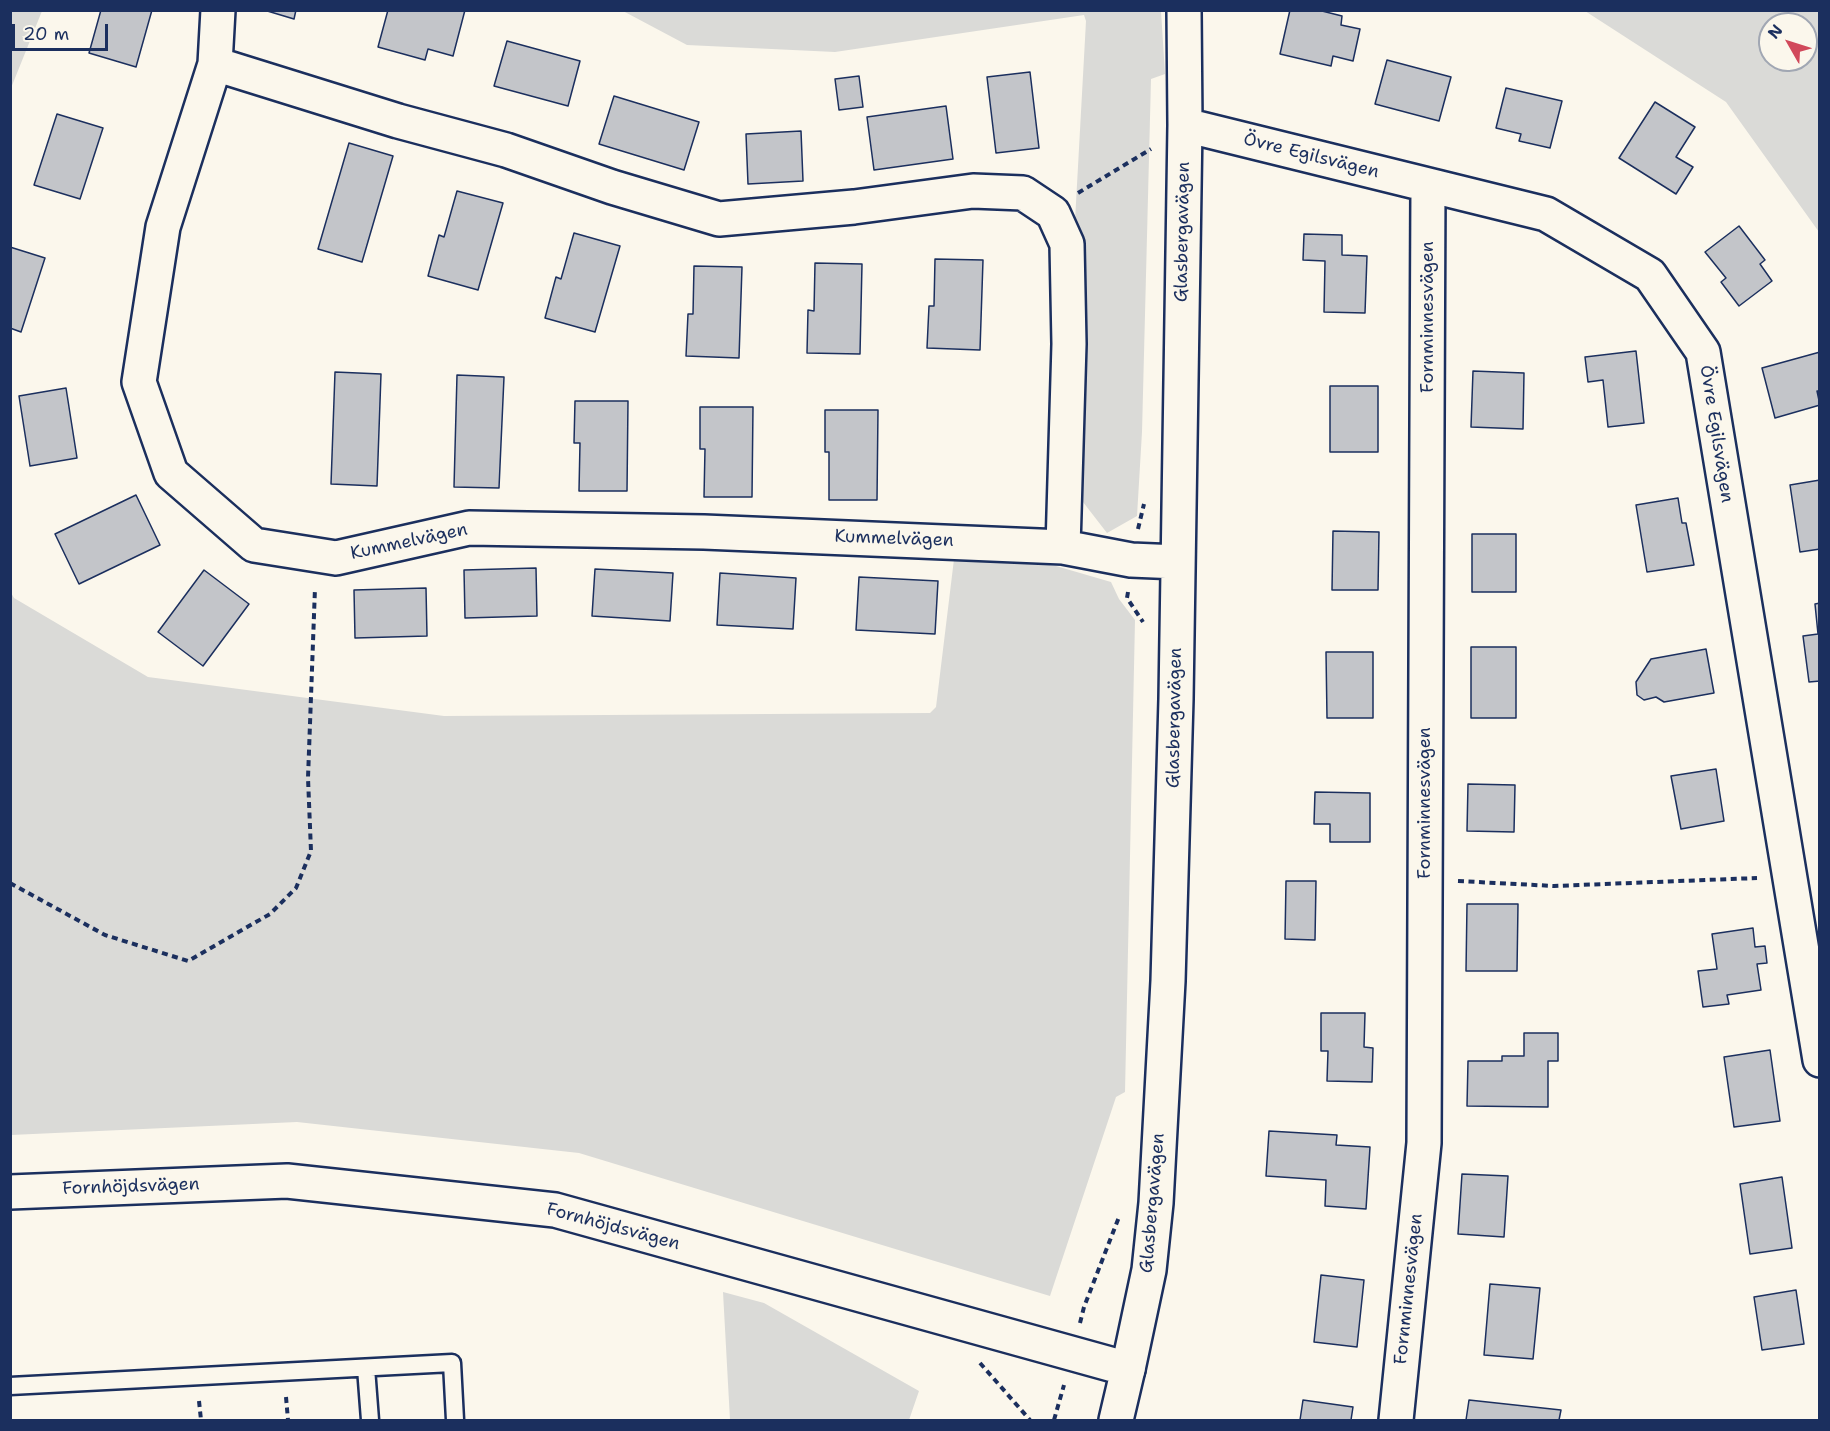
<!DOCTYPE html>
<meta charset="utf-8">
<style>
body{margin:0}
#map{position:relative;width:1830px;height:1431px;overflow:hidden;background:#fbf7ec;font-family:"Shantell Sans",sans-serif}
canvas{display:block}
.frame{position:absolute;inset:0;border:12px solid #1b2f5e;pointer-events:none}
.north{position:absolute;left:1758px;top:12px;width:60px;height:60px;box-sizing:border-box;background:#fbf7ec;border:2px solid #a1a7b3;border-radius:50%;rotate:309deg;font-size:16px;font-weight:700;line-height:24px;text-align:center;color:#1b2f5e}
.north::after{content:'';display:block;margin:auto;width:21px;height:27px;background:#d1495b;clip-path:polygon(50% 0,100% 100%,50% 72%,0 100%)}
.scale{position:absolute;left:12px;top:24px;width:96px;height:27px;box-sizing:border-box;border:3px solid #1b2f5e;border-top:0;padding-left:8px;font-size:18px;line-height:21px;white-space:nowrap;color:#1b2f5e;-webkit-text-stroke:4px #fbf7ec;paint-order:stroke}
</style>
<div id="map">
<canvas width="1830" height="1431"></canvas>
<div class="frame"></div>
<div class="north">N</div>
<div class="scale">20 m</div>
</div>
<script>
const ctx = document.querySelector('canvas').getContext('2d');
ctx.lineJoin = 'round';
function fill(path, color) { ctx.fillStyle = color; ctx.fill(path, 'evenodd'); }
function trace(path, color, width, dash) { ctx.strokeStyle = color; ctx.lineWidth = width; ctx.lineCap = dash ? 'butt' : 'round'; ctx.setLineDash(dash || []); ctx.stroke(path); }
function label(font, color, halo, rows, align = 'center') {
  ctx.font = font + ' "Shantell Sans",sans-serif'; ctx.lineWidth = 4.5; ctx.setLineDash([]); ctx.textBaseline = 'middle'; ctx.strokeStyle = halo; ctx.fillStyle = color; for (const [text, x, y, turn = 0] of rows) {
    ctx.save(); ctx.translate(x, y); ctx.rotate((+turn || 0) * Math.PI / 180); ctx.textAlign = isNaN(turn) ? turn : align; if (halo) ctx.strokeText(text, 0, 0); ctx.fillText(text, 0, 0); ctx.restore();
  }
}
fill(new Path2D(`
 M11 10 42 11 11 88 10 11Z
 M623 11H1161L1165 74 1151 79 1142 432 1137 516 1107 533 1083 502 1076 457H1062L1086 21 1084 15 835 52 687 45Z
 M1585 11H1819V232L1726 102ZM1770 24H1806V60H1770Z
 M955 551 1056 566 1111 582 1119 599 1135 620 1125 1092 1116 1097 1050 1296 579 1153 297 1122 11 1135 10 591 14 598 148 677 444 716 930 713 936 707Z
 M723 1292 764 1303 919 1391 909 1420H730Z`), '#dadad7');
const building = new Path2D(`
 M101 10H152L136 67 89 53Z
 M264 10H296L294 19Z
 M388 10H465L453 56 428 49 425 60 378 47Z
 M1290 10H1318L1342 16 1341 25 1360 29 1353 61 1333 56 1331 66 1280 54Z
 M507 41 580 61 568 106 494 86Z
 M1387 60 1451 77 1439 121 1375 104Z
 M1030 72 1039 148 996 153 987 77Z
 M859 76 863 107 839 110 835 79Z
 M1506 88 1562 101 1550 148 1519 141 1521 134 1496 128Z
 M614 96 699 122 684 170 599 144Z
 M1655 102 1695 127 1676 157 1693 167 1676 194 1619 158Z
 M946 106 953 159 874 170 867 117Z
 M57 114 103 128 80 199 34 185Z
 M801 131 803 181 748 184 746 134Z
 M349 143 393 156 362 262 318 249Z
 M457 191 503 203 478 290 428 276 439 235 444 237Z
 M1739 226 1765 260 1760 264 1772 281 1739 306 1721 282 1726 278 1705 252Z
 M574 233 620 246 595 332 545 318 556 277 561 279Z
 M1304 234 1342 235V255L1367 256 1365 313 1324 312 1325 261 1303 260Z
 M10 247 45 258 21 332 10 328Z
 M935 259 983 260 980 350 927 348 929 306H934Z
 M815 263 862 264 860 354 807 353 808 310 814 311Z
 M694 266 742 267 739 358 686 356 688 314H693Z
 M1636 351 1644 423 1608 427 1603 380 1588 382 1585 357Z
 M1820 352V391H1817L1820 405 1775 418 1762 368Z
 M1473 371 1524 373 1523 429 1471 427Z
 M335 372 381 374 377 486 331 484Z
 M457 375 504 377 499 488 454 487Z
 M1330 386H1378V452H1330Z
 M66 388 77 458 30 466 19 396Z
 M575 401H628L627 491H579L580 443H574Z
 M700 407H753L752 497H704L705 449H700Z
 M825 410H878L877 500H829V452H825Z
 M1820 480V549L1800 552 1790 485Z
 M136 495 160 545 79 584 55 534Z
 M1678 498 1682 523H1686L1694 565 1647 572 1636 505Z
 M1333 531 1379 532 1378 590H1332Z
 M1472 534H1516V592H1472Z
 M536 568 537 616 465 618 464 570Z
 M595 569 673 573 670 621 592 616Z
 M204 570 249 604 203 666 158 632Z
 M720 573 796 578 793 629 717 625Z
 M859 577 938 581 935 634 856 630Z
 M426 588 427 636 355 638 354 590Z
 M1820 603V681L1809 682 1803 636 1818 634 1815 604Z
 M1471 647H1516V718H1471Z
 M1706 649 1714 693 1664 702 1656 697 1644 700 1637 695 1636 682 1651 659Z
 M1326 652H1373V718H1327Z
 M1716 769 1724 821 1681 829 1671 776Z
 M1468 784 1515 785 1514 832 1467 831Z
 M1315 792 1370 793V842H1330V824H1314Z
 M1286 881H1316L1315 940 1285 939Z
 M1467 904H1518L1517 971H1466Z
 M1753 928 1755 947 1765 946 1767 963 1757 964 1761 990 1727 995 1729 1004 1703 1007 1698 971 1717 969 1712 934Z
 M1321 1013H1365L1364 1047 1373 1048 1372 1082 1327 1081 1328 1051H1321Z
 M1524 1033H1558V1061H1548V1107L1467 1106 1468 1061H1502V1056H1524Z
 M1770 1050 1780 1121 1734 1127 1724 1057Z
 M1269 1131 1337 1135 1336 1145 1370 1147 1366 1209 1325 1206 1326 1180 1266 1176Z
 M1462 1174 1508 1176 1504 1237 1458 1234Z
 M1782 1177 1792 1248 1750 1254 1740 1184Z
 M1321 1275 1364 1280 1357 1347 1314 1342Z
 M1490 1284 1540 1288 1533 1359 1484 1355Z
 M1796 1290 1804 1344 1762 1350 1754 1297Z
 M1303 1400 1353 1407 1351 1420H1300Z
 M1469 1400 1561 1410 1559 1420H1466Z`);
fill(building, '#c3c5c9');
trace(building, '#1b2f5e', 1.5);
const lane = new Path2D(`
 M366 1368 370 1420
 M10 1386 452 1363 455 1420`);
const street = new Path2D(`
 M215 64 218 10
 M1185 125 1546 214 1650 275 1703 352 1820 1060
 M1063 547 1069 344 1067 244 1053 213 1023 193 973 191 854 207 719 219 612 187 506 150 398 121 215 64 163 227 139 382 171 473 254 545 336 558 469 528 704 532 1063 547 1131 560 1178 562
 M1128 1369 1149 1270 1156 1203 1168 981 1176 699 1185 125 1184 10
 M1396 1420 1424 1143 1428 185`);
const secondary = new Path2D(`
 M10 1192 287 1181 555 1210 1128 1369 1116 1420`);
trace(lane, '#1b2f5e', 21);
trace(street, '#1b2f5e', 38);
trace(secondary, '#1b2f5e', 38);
trace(new Path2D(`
 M1078 193 1151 149
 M1138 529 1144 504
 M1128 592 1127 598 1143 622
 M1458 881 1554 886 1757 878
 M10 883 105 935 188 961 270 914 296 888 311 851 308 778 315 588
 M1080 1323 1084 1307 1119 1217
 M980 1363 1030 1420
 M286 1397 288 1420
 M199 1401 201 1420
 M1054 1420 1064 1385`), '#1b2f5e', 4, [6, 4.5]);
trace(lane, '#fbf7ec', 16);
trace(street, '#fbf7ec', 33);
trace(secondary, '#fbf7ec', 33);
label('18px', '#1b2f5e', '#fbf7ec', [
 ["Övre Egilsvägen",1311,156,14],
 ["Glasbergavägen",1183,232,-89],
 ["Fornminnesvägen",1428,317,-90],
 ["Övre Egilsvägen",1716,434,81],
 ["Kummelvägen",894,539,2],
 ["Kummelvägen",409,542,-12],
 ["Glasbergavägen",1175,718,-89],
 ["Fornminnesvägen",1425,803,-90],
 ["Fornhöjdsvägen",131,1187,-2],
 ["Glasbergavägen",1153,1203,-85],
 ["Fornhöjdsvägen",613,1227,15],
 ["Fornminnesvägen",1409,1289,-84]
]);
</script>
